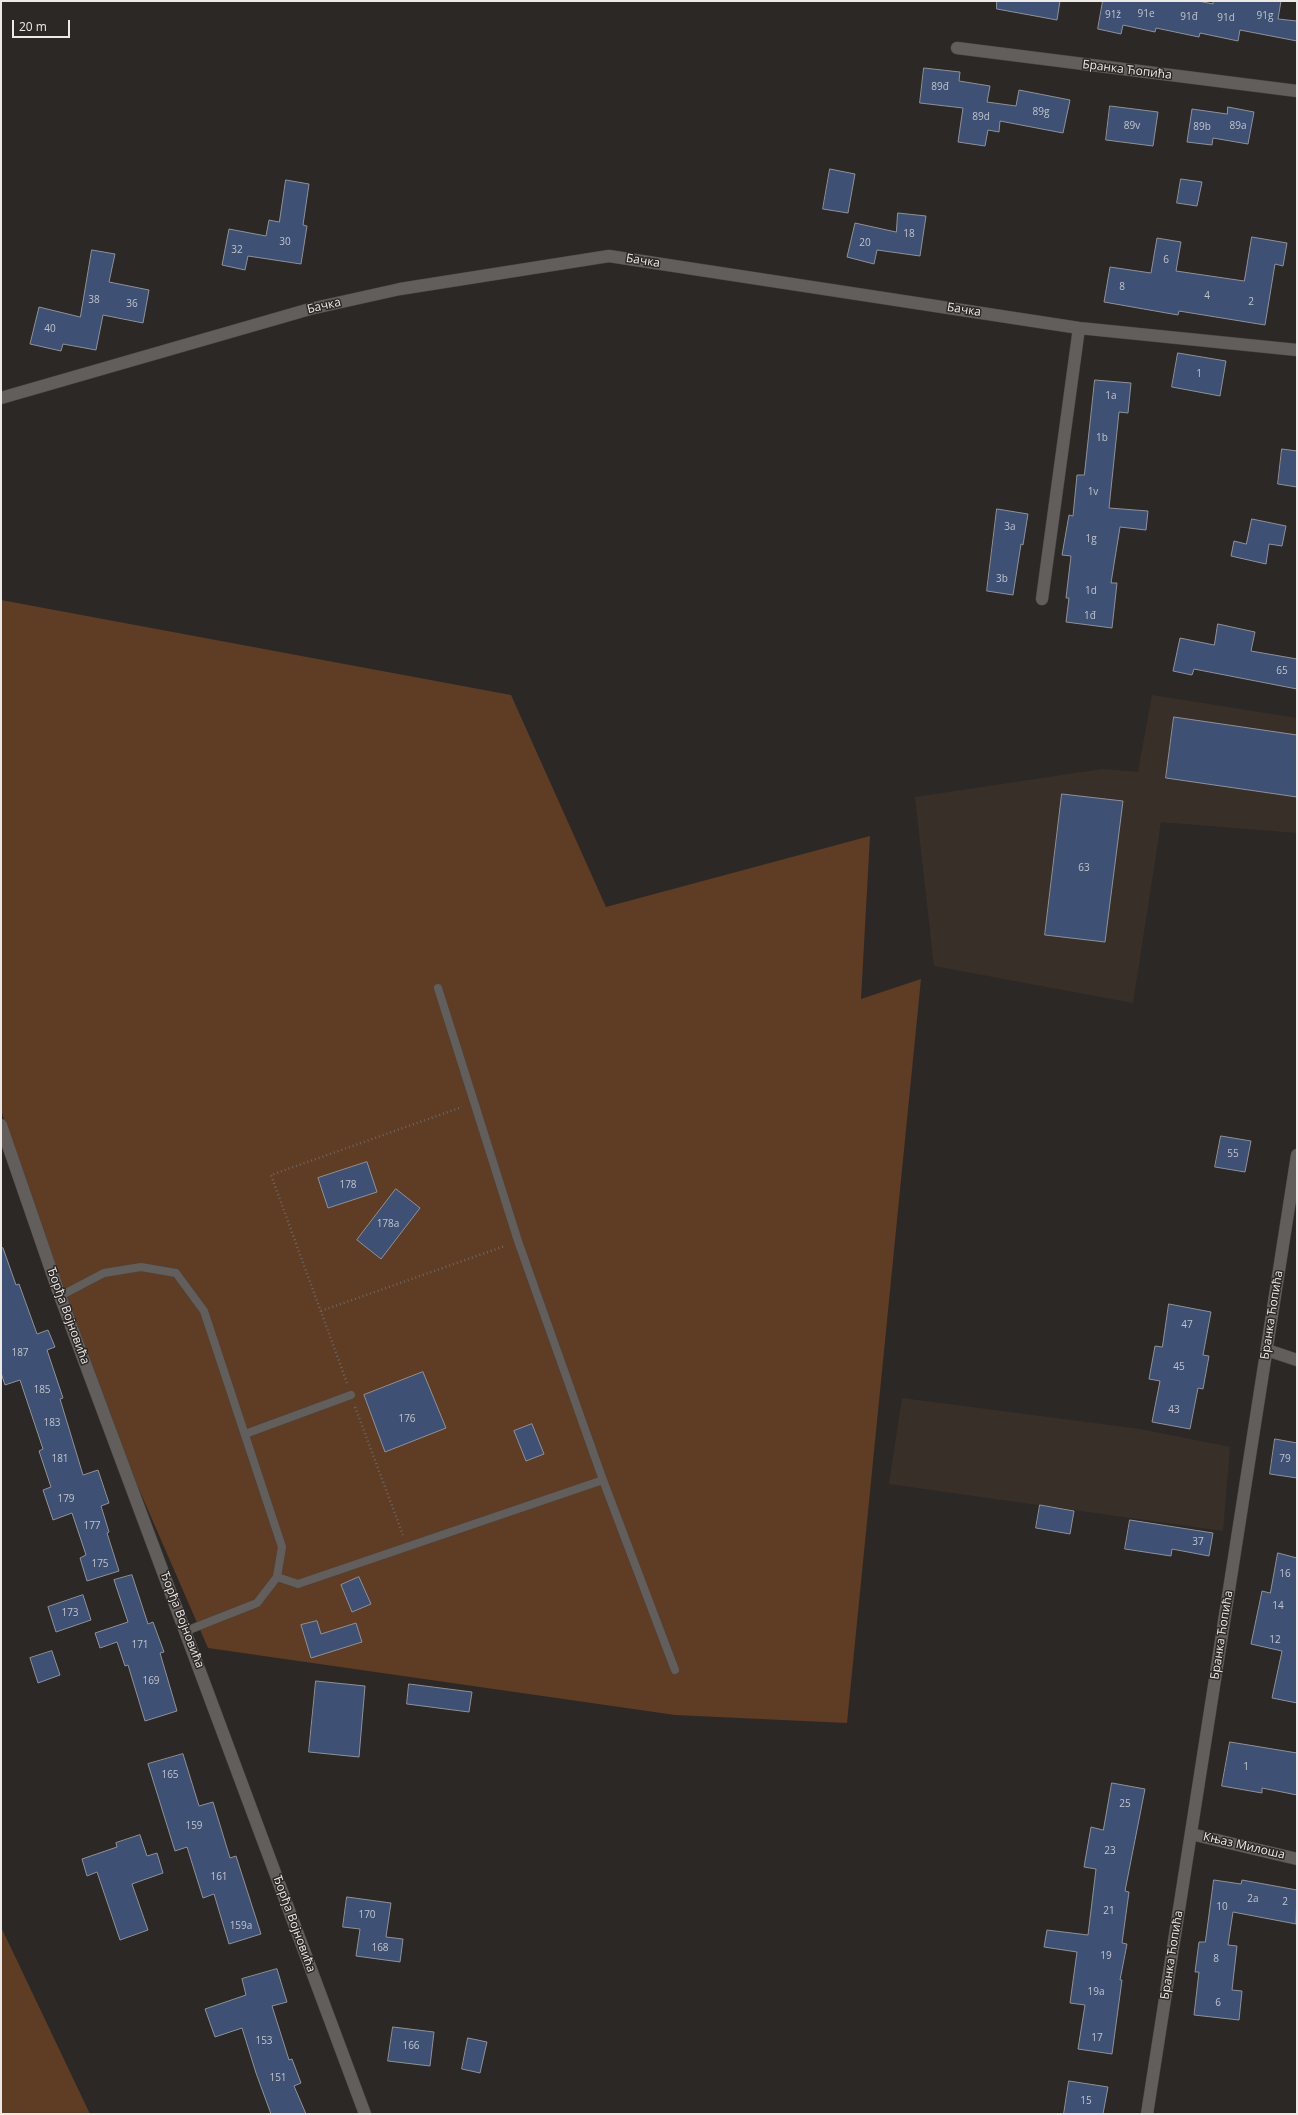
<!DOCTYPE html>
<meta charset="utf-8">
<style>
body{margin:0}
#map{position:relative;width:1298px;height:2115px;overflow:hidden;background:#2c2826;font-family:"Open Sans",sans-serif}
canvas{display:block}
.frame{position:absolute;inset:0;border:2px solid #ece9e7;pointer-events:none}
.scale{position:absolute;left:12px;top:20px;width:58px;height:18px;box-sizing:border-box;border:2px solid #ece9e7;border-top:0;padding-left:5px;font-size:12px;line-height:14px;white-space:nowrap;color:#ece9e7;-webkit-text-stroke:3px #2c2826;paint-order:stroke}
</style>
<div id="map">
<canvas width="1298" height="2115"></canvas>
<div class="frame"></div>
<div class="scale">20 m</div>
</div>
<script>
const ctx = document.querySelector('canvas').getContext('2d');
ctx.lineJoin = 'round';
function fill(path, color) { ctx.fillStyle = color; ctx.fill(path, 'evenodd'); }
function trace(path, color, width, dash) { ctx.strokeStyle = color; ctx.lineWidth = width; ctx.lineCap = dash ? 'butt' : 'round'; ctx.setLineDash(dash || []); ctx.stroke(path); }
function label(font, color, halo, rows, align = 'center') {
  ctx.font = font + ' "Open Sans",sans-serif'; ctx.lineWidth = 3; ctx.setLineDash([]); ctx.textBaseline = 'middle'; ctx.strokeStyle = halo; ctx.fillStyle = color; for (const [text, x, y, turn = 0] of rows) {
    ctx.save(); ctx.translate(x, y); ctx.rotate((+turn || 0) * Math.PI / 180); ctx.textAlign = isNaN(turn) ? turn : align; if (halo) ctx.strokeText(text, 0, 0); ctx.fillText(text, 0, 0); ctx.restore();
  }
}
fill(new Path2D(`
 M1152 695 1297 718V833L1161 822 1133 1003 934 966 915 797 1102 769 1138 772Z
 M902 1398 1140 1429 1230 1447 1223 1531 889 1484Z`), '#392f29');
fill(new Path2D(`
 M1 600 511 695 606 907 870 836 861 999 921 979 847 1723 675 1715 208 1648 75 1342 1 1110Z
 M1 1927 90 2114H1Z`), '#5f3c24');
const building = new Path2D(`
 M997 1H1060L1057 20 997 9Z
 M1103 1H1198L1213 4V1H1281L1278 19 1297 21V41L1240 30 1238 41 1200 33 1199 37 1156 28 1155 32 1123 25 1121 34 1098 29Z
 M924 68 960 72 959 81 990 86 987 102 1016 106 1019 90 1070 100 1063 133 1000 121 999 132 988 130 985 146 958 142 963 108 920 103Z
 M1110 106 1158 112 1153 146 1106 140Z
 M1228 107 1254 112 1248 144 1213 138 1212 145 1187 142 1192 109 1227 114Z
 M830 169 855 174 848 213 823 209Z
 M1181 179 1202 182 1197 206 1177 203Z
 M286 180 309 184 303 225 307 226 301 264 248 256 245 270 222 265 229 229 266 236 269 220 279 222Z
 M898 213 926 216 920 256 877 250 874 264 847 257 855 223 896 232Z
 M1252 237 1287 243 1283 266 1275 264 1265 325 1179 311 1178 315 1104 302 1110 267 1151 273 1157 238 1181 242 1176 271 1244 281Z
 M92 250 115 254 109 282 149 290 143 323 103 315 96 350 63 344 61 351 30 344 39 307 80 317Z
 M1178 353 1226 361 1220 396 1172 387Z
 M1095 380 1131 383 1128 413 1119 412 1109 508 1148 511 1146 530 1120 527 1111 583H1117L1112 628 1066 622 1069 598H1066L1071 556 1062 555 1069 515 1073 516 1077 475H1084Z
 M1282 449 1297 451V487L1278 484Z
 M997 509 1028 514 1023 545 1021 544 1013 595 987 591Z
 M1252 519 1286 526 1282 546 1269 544 1266 564 1231 556 1234 541 1246 544Z
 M1218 624 1255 632 1251 651 1297 659V689L1194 669 1192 675 1173 671 1180 638 1214 645Z
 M1174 717 1297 735V797L1166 778Z
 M1062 794 1123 801 1105 942 1045 935Z
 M1221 1136 1251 1141 1245 1172 1215 1167Z
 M367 1162 377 1192 328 1208 318 1178Z
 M396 1189 420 1208 381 1259 357 1240Z
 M3 1248 16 1285 19 1284 37 1334 48 1330 55 1347 47 1350 63 1398 60 1399 83 1475 98 1470 109 1503 101 1506 109 1532 107 1533 119 1571 87 1581 80 1558 86 1555 72 1513 53 1520 43 1490 51 1487 39 1451 43 1449 20 1380 5 1385 1 1373V1249Z
 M1169 1304 1211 1312 1203 1355 1209 1356 1203 1389 1198 1388 1190 1429 1152 1422 1160 1381 1149 1379 1155 1346 1162 1347Z
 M423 1372 446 1428 385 1452 364 1395Z
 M532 1424 544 1454 526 1461 514 1431Z
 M1275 1439 1297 1443V1478L1270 1474Z
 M1040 1505 1074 1511 1070 1534 1036 1528Z
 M1130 1520 1213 1533 1209 1556 1172 1549 1171 1556 1125 1549Z
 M1278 1553 1297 1558V1703L1272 1698 1282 1651 1251 1644 1262 1591 1270 1593Z
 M132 1575 148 1624 153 1622 164 1652 160 1653 177 1711 145 1721 128 1665 125 1666 117 1642 100 1648 95 1633 128 1622 114 1580Z
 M359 1577 371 1604 352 1612 341 1585Z
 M83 1595 91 1620 56 1632 48 1607Z
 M317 1621 321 1634 356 1623 362 1642 311 1658 301 1625Z
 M52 1651 60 1675 38 1683 30 1658Z
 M316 1681 365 1686 359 1757 309 1752Z
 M409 1684 472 1692 469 1712 407 1704Z
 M1230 1742 1297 1753V1795L1262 1788V1793L1222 1786Z
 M183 1754 199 1806 213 1802 230 1858 236 1856 261 1934 229 1944 214 1894 203 1898 187 1847 175 1851 148 1764Z
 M1112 1783 1145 1789 1125 1891 1129 1892 1122 1943 1127 1944 1120 1980H1122L1112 2054 1078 2049 1085 2005 1070 2003 1077 1952 1044 1947 1047 1930 1088 1935 1096 1869 1084 1867 1091 1827 1103 1830Z
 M140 1835 147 1856 157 1853 163 1873 132 1884 148 1930 120 1940 97 1872 87 1876 82 1859 117 1847 116 1843Z
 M1214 1880 1241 1884 1242 1880 1297 1890 1296 1924 1233 1912 1228 1945 1237 1946 1232 1990 1242 1991 1239 2020 1194 2015 1199 1972H1195L1199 1942H1205Z
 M347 1897 391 1903 386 1937 403 1939 400 1962 356 1956 360 1929 343 1927Z
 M277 1969 287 2002 272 2006 289 2060 292 2059 301 2083 294 2086 306 2114H271L256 2073 242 2028 215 2037 205 2009 246 1995 242 1979Z
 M393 2027 434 2032 430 2066 388 2061Z
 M468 2038 487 2042 480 2073 462 2069Z
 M1069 2081 1108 2087 1103 2114H1064Z`);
fill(building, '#3e5175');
trace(building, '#8f9196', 1);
const lane = new Path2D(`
 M60 1296 104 1273 141 1267 176 1273 204 1311 282 1547 277 1577 257 1603 186 1631
 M245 1434 351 1395
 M603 1480 675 1670
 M277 1577 298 1584 603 1480 518 1241 438 988`);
const street = new Path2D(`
 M957 48 1297 91
 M1 398 310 309 400 289 609 256 1079 328 1297 350
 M1042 599 1079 328
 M1 1125 60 1296 365 2114
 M1267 1350 1297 1360
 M1191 1834 1297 1859
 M1147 2114 1297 1155`);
trace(lane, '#484543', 9);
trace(street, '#484543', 13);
trace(new Path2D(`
 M321 1311 505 1246
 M347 1383 271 1175 462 1107
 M355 1407 403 1535`), '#6b6765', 2.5, [1, 3]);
trace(lane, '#625e5b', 8);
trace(street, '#625e5b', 12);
label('10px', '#c0c3ca', null, [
 ["91e",1146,14],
 ["91ž",1113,15],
 ["91g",1265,16],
 ["91đ",1189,17],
 ["91d",1226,18],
 ["89đ",940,87],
 ["89g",1041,112],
 ["89d",981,117],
 ["89v",1132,126],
 ["89a",1238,126],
 ["89b",1202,127],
 ["18",909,234],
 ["30",285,242],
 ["20",865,243],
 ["32",237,250],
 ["6",1166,260],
 ["8",1122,287],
 ["4",1207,296],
 ["38",94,300],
 ["2",1251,302],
 ["36",132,304],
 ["40",50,329],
 ["1",1199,374],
 ["1a",1111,396],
 ["1b",1102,438],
 ["1v",1093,492],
 ["3a",1010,527],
 ["1g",1091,539],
 ["3b",1002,579],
 ["1d",1091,591],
 ["1đ",1090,616],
 ["65",1282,671],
 ["63",1084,868],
 ["55",1233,1154],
 ["178",348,1185],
 ["178a",388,1224],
 ["47",1187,1325],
 ["187",20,1353],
 ["45",1179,1367],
 ["185",42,1390],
 ["43",1174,1410],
 ["176",407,1419],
 ["183",52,1423],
 ["181",60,1459],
 ["79",1285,1459],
 ["179",66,1499],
 ["177",92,1526],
 ["37",1198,1542],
 ["175",100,1564],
 ["16",1285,1574],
 ["14",1278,1606],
 ["173",70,1613],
 ["12",1275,1640],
 ["171",140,1645],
 ["169",151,1681],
 ["1",1246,1767],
 ["165",170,1775],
 ["25",1125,1804],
 ["159",194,1826],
 ["23",1110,1851],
 ["161",219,1877],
 ["2a",1253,1899],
 ["2",1285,1902],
 ["10",1222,1907],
 ["21",1109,1911],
 ["170",367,1915],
 ["159a",241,1926],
 ["168",380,1948],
 ["19",1106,1956],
 ["8",1216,1959],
 ["19a",1096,1992],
 ["6",1218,2003],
 ["17",1097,2038],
 ["153",264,2041],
 ["166",411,2046],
 ["151",278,2078],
 ["15",1086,2101]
]);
label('12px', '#ece9e7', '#2c2826', [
 ["Бранка Ћопића",1127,70,7],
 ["Бачка",643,261,9],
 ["Бачка",324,306,-13],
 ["Бачка",964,310,9],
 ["Бранка Ћопића",1272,1315,-81],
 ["Ђорђа Војновића",68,1316,70],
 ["Ђорђа Војновића",182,1620,69],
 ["Бранка Ћопића",1222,1635,-81],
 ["Књаз Милоша",1244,1846,13],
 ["Ђорђа Војновића",294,1924,70],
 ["Бранка Ћопића",1172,1955,-81]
]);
</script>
